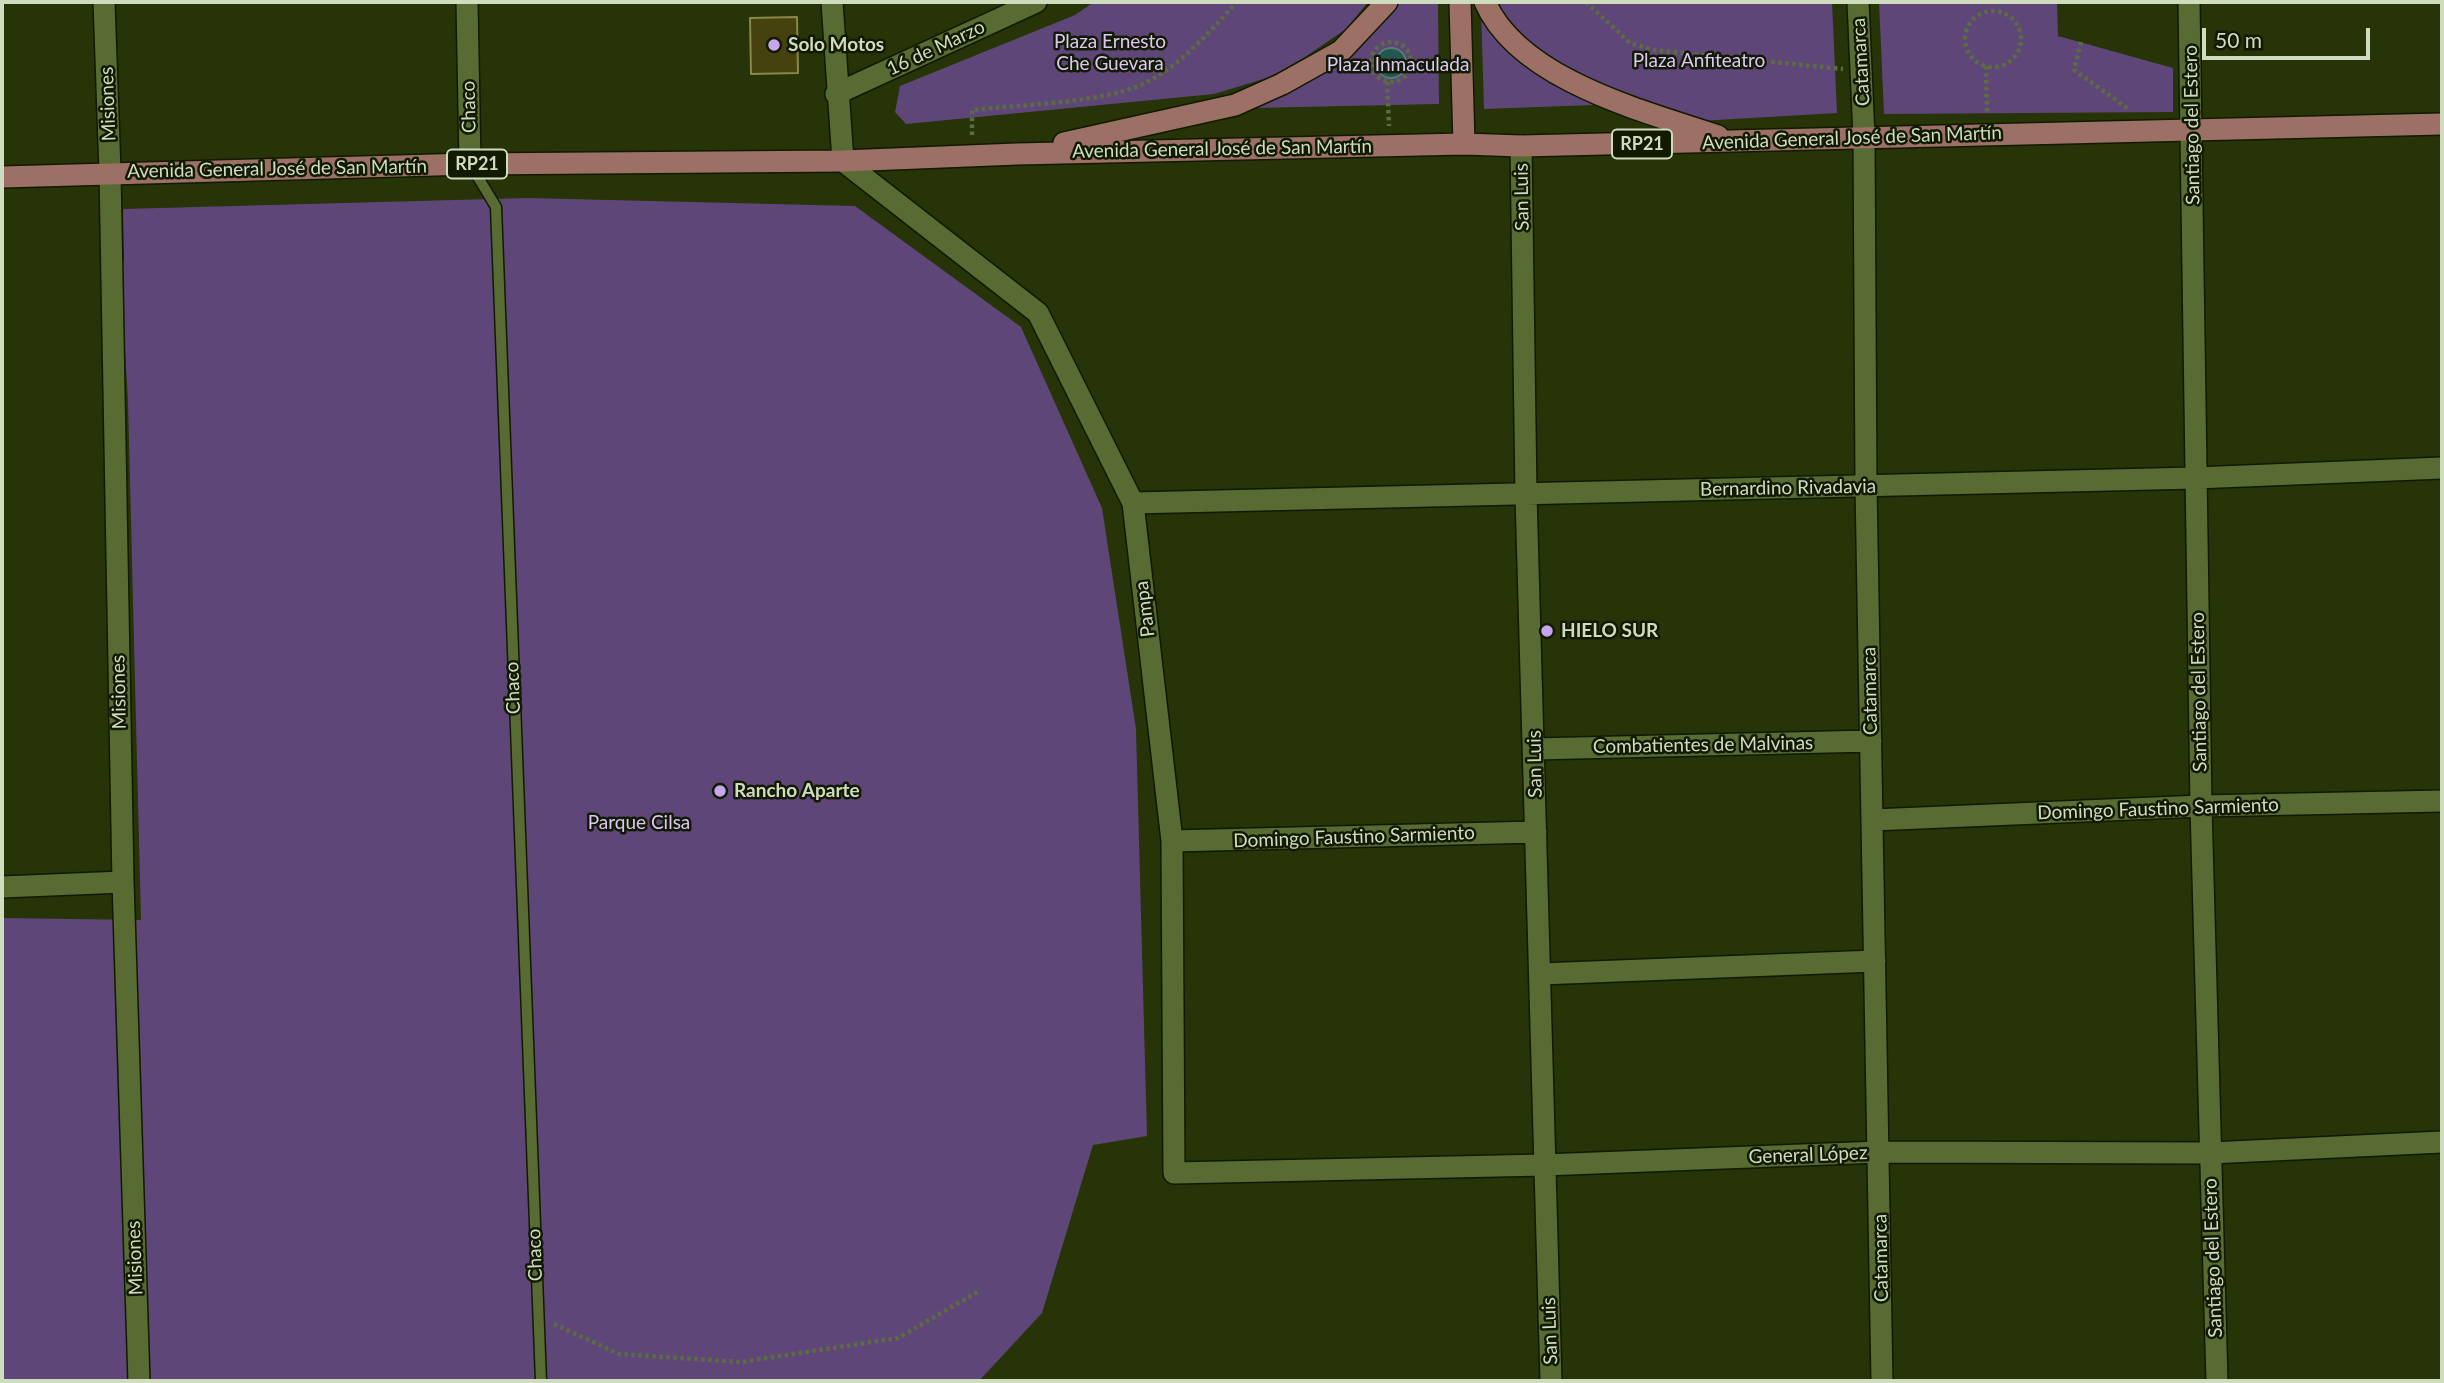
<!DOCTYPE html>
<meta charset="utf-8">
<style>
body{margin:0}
#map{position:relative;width:2444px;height:1383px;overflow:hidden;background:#263407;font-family:Lato,sans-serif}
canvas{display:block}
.frame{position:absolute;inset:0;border:4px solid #cfdcbe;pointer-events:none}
.scale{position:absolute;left:2202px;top:28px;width:168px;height:32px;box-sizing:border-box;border:4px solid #cfdcbe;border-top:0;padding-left:9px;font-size:21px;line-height:24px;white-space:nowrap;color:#cfdcbe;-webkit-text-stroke:5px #121a03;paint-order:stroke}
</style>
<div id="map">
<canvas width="2444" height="1383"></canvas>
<div class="frame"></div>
<div class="scale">50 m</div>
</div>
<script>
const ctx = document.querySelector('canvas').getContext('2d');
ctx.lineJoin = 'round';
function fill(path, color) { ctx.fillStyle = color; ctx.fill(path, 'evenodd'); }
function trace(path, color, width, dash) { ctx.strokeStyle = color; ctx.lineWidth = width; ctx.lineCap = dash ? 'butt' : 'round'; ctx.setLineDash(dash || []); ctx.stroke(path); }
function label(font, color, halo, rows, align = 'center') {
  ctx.font = font + ' Lato,sans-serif'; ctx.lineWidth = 5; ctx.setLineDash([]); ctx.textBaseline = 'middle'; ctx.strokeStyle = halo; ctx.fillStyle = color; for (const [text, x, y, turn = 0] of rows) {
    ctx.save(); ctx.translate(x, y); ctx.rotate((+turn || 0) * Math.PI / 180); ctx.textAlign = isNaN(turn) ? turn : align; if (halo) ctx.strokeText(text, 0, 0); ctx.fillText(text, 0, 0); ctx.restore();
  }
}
fill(new Path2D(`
 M1094 2H1368L1346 29 1305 57 1270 77 1214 94 906 124 895 112 900 86 1075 15Z
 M1397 2H1438L1439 104 1253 108C1318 81 1354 60 1397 2Z
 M1490 2H1832L1837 113 1682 122 1553 74Z
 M1879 2H2057L2058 36 2173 68V112L1884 114Z
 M1481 8 1552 82 1594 105 1484 109Z
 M528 198 855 206 1021 327 1102 508 1136 729 1147 1136 1093 1145 1042 1313 979 1381H4L2 918 141 920 128 401 120 267 124 261 123 209Z`), '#5e4678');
const water = new Path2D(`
 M1376 63a15 15 0 1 1 30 0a15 15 0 1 1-30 0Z`);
fill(water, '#235651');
trace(water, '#577e72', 2);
const building = new Path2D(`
 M797 17 798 73 751 74 750 18Z`);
fill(building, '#454210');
trace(building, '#8a8747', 2);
const lane = new Path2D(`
 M470 164 496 207 541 1381`);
const street = new Path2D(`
 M104 2 110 172 123 882 139 1381
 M467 2 470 164
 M832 2 843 161 1038 313 1133 503 1172 841 1174 1173 1544 1165 1879 1152 2210 1153 2442 1142
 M1858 2 1864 137 1866 486 1882 1381
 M2189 2 2201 806 2217 1381
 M836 94 1036 2
 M1521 146 1526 495 1551 1381
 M1133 503 2195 478 2442 468
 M1535 749 1871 741
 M1873 820 2201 806 2442 801
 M1172 841 1536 832
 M2 887 123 882
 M1540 974 1875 961`);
const primary = new Path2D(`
 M1460 2 1464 144
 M1485 2C1519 80 1644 111 1718 136
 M1064 143 1235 105 1282 84 1341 51 1387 2
 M2 177 470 164 843 161 1017 154 1464 144 1521 146 2442 124`);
trace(lane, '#111a00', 13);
trace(street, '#111a00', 24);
trace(primary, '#111a00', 24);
trace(new Path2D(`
 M1586 2 1630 43 1653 50 1843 69
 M1965 39a28 28 0 1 1 56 0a28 28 0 1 1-56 0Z
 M2081 42 2074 70 2130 110
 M1371 62a20 20 0 1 1 40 0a20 20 0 1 1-40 0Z
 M1986 66 1987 114
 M1387 82 1389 126
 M972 135V110C1022 104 1101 104 1145 83 1182 65 1210 31 1237 2
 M554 1324 619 1354 741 1362 898 1338 981 1290`), '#5d6b43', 4.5, [3.5, 3.5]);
trace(lane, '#576b32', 10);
trace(street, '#576b32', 21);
trace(primary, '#9c7065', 21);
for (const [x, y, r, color] of [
 [774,45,7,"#c8a5ef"],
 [1547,631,7,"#c8a5ef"],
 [720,791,7,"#c8a5ef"]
]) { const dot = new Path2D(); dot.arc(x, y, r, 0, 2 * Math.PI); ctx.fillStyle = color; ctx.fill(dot); trace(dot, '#121a03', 2.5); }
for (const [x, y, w] of [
 [1642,144,60],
 [477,164,60]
]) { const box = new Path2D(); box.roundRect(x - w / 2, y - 14.5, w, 29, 5); ctx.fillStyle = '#121a03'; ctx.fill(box); trace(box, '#cfdcbe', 2); }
label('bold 18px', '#cfdcbe', null, [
 ["RP21",1642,144],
 ["RP21",477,164]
]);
label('19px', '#ddc7f6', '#121a03', [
 ["Plaza Ernesto",1110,42],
 ["Che Guevara",1110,64],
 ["Plaza Anfiteatro",1699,61],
 ["Plaza Inmaculada",1398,65],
 ["Parque Cilsa",639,823]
]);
label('bold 19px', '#cfdcbe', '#121a03', [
 ["Solo Motos",788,45],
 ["HIELO SUR",1561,631],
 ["Rancho Aparte",734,791]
], 'left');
label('19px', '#cfdcbe', '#121a03', [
 ["16 de Marzo",936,48,-25],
 ["Catamarca",1861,62,-93],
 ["Misiones",108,104,-92],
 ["Chaco",469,107,-91],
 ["Santiago del Estero",2192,125,-91],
 ["Avenida General José de San Martín",1852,138,-2],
 ["Avenida General José de San Martín",1222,149,-1],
 ["Avenida General José de San Martín",277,169,-1],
 ["San Luis",1522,197,-91],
 ["Bernardino Rivadavia",1788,488,-1],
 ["Pampa",1145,609,-97],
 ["Chaco",513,688,-92],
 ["Catamarca",1870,691,-91],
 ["Misiones",119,692,-91],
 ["Santiago del Estero",2199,692,-91],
 ["Combatientes de Malvinas",1703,745,-1],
 ["San Luis",1535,764,-91],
 ["Domingo Faustino Sarmiento",2158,809,-2],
 ["Domingo Faustino Sarmiento",1354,837,-2],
 ["General López",1808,1155,-2],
 ["Chaco",535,1255,-92],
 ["Misiones",135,1258,-92],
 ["Catamarca",1881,1258,-91],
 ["Santiago del Estero",2213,1258,-92],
 ["San Luis",1550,1331,-92]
]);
</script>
